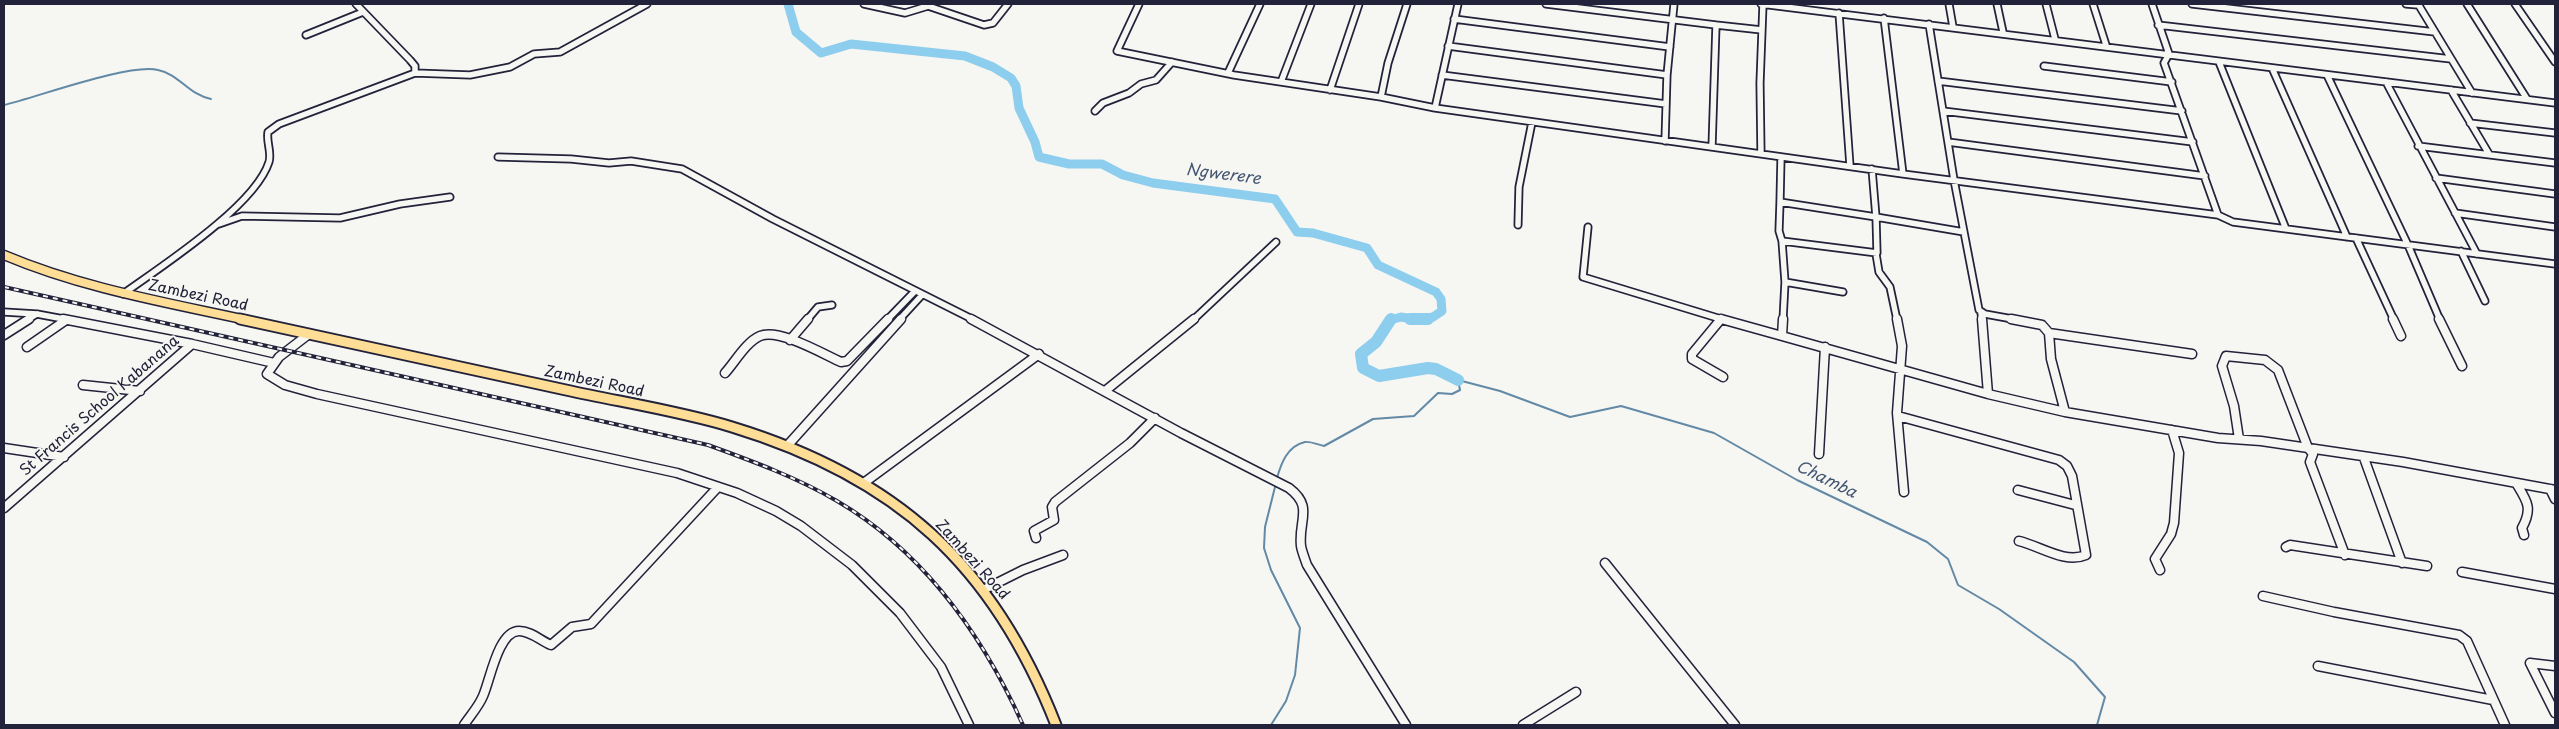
<!DOCTYPE html>
<style>
body{margin:0}
#map{position:relative;width:2559px;height:729px;overflow:hidden;background:#f6f6f2;font-family:"Playpen Sans",sans-serif}
canvas{display:block}
.frame{position:absolute;inset:0;border:5px solid #22223b;pointer-events:none}
</style>
<div id="map">
<canvas width="2559" height="729"></canvas>
<div class="frame"></div>
</div>
<script>
const ctx = document.querySelector('canvas').getContext('2d');
ctx.lineJoin = 'round';
function trace(path, color, width, dash) { ctx.strokeStyle = color; ctx.lineWidth = width; ctx.lineCap = dash ? 'butt' : 'round'; ctx.setLineDash(dash || []); ctx.stroke(path); }
function label(font, color, halo, rows, align = 'center') {
  ctx.font = font + ' "Playpen Sans",sans-serif'; ctx.lineWidth = 4; ctx.setLineDash([]); ctx.textBaseline = 'middle'; ctx.strokeStyle = halo; ctx.fillStyle = color; for (const [text, x, y, turn = 0] of rows) {
    ctx.save(); ctx.translate(x, y); ctx.rotate((+turn || 0) * Math.PI / 180); ctx.textAlign = isNaN(turn) ? turn : align; if (halo) ctx.strokeText(text, 0, 0); ctx.fillText(text, 0, 0); ctx.restore();
  }
}
trace(new Path2D(`
 M4 105C38 97 129 63 158 70 179 74 189 95 211 99
 M1458 380 1500 391 1570 417 1621 406 1714 433 1797 480 1927 542 1948 559 1958 585 1999 609 2074 662 2105 697 2097 725
 M1277 478C1281 464 1287 446 1305 442 1310 441 1319 445 1324 446L1373 419 1414 416 1438 393 1452 394 1460 390 1458 380
 M1271 725 1286 701 1295 675 1300 628 1271 570 1264 548 1265 527 1276 483`), '#6289a6', 2);
trace(new Path2D(`
 M788 4 796 32 821 53 851 44 965 56 993 67 1011 78 1016 86 1019 108 1035 142 1039 157 1069 164H1102L1123 175 1153 183 1275 199 1297 232 1313 233 1367 248 1378 265 1436 292 1441 299 1442 311 1433 317 1420 320
 M1390 320 1401 317 1418 320`), '#8dcdee', 9);
trace(new Path2D(`
 M1391 319 1376 342 1361 354 1363 368 1379 376 1428 368 1436 369 1458 380
 M1410 319H1428`), '#8dcdee', 12);
const minorFar1 = new Path2D(`
 M864 4 905 13 928 6 984 25 993 23 1008 4
 M1139 4 1117 51 1234 75 1381 97 1435 108 1903 174 2218 215 2233 222 2555 264
 M1546 4 1716 25
 M1761 4 2555 103
 M1949 4 1953 27
 M1997 4 2003 32
 M2046 4 2055 39
 M2093 4 2106 45
 M2152 4 2169 54 2164 63 2218 215
 M2192 4 2435 32
 M2406 4 2418 5
 M2418 4 2472 93
 M2467 4 2527 99
 M2515 4 2555 62
 M1839 13 1850 166
 M1884 18 1903 174
 M1454 19 1670 47
 M1929 24 1954 180 1979 310 1985 314 2018 320
 M2158 25 2451 59
 M306 35 363 12
 M1448 46 1667 75
 M2219 62 2286 229
 M2044 66 2172 82
 M2272 68 2347 237
 M415 73 470 75 510 67 534 54 560 52 647 4
 M1228 73 1260 4
 M1442 75 1666 104
 M2327 75 2408 245 2440 320
 M1938 81 2182 111
 M1281 82 1311 4
 M2386 82 2477 254
 M1330 90 1359 4
 M2451 90 2489 154
 M1381 97 1388 63 1407 4
 M1435 108 1458 4
 M1095 111 1103 103 1129 93 1141 84 1156 80 1172 62
 M1943 111 2193 142
 M2470 123 2555 133
 M1665 141 1667 75 1674 4
 M1948 142 2205 176
 M2418 146 2555 163
 M1712 147 1716 25 1762 30
 M1761 154 1760 83 1763 4
 M498 157 571 159 609 163 631 161 682 169 773 219 974 320
 M1781 157 1780 202 1876 217 1872 169
 M2436 178 2555 194
 M1780 202 1779 231 1782 241
 M2455 213 2555 227
 M219 224 242 216 340 218 400 204 450 197
 M1518 225 1519 187 1532 122
 M1588 227 1583 277 1721 319
 M2356 238 2394 320
 M2461 251 2485 301
 M1876 254 1879 272 1890 287 1897 320
 M1785 282 1843 292
 M123 294C162 266 255 206 269 162 272 152 266 142 268 132L279 124 415 73V66L410 60 356 4
 M4 312 37 314 69 320
 M1981 313 1982 320
 M27 320 37 314
 M807 320 818 307 832 305
 M887 320 915 291
 M899 320 922 295
 M1193 320 1276 242
 M1720 320H1726
 M1783 320 1785 282 1782 241 1877 253 1876 217 1964 232`);
const minor = new Path2D(`
 M63 319 192 344 274 363
 M971 319 1181 433 1289 488C1314 507 1298 520 1301 546 1302 552 1305 559 1307 565L1406 725
 M1721 319 1692 354V359L1723 377
 M1721 319 1782 336 1783 319
 M1897 319 1902 346 1897 413 1904 492
 M1982 319 1988 394
 M2011 319 2042 325 2049 333 2192 354
 M2393 319 2401 336
 M2439 319 2462 366
 M2049 333 2051 359 2065 412
 M309 334 279 357 267 374 285 385 317 394 677 473 737 493 776 511 801 526 852 565 900 613 941 667 969 725
 M4 335 29 319
 M1782 336 1988 394 2065 412 2218 438 2261 441 2403 462 2555 490
 M790 340 808 319
 M27 347 66 320
 M725 373C735 362 746 342 760 336 779 328 823 354 841 362L847 361 888 319
 M83 385 140 391
 M1105 391 1194 319
 M1898 416 2059 460 2067 466 2072 476 2086 555C2065 564 2040 546 2019 541
 M2239 439 2234 406 2222 366 2226 356 2265 360 2278 370 2308 448 2313 454 2310 462 2345 555
 M787 446 901 319
 M4 448 64 457
 M1819 454 1825 347
 M2364 458 2402 563
 M865 482 1039 354
 M2516 483C2527 501 2533 508 2522 528L2524 535
 M2550 489 2555 499
 M2018 490 2075 505
 M4 508 192 344
 M1036 538 1034 531 1054 520 1052 507 1055 502 1130 443 1155 418
 M2286 547 2290 545 2427 566
 M1605 563 1735 725
 M2160 570 2155 559 2171 534 2174 523 2179 453 2172 430
 M2462 572 2555 589
 M983 590 1023 570 1063 555
 M2263 596 2334 612 2459 635 2467 641 2505 725
 M2318 666 2493 700
 M2555 666 2530 663 2555 713
 M464 725C470 716 479 706 483 696 490 681 498 631 519 631 531 631 541 641 551 645L572 627 591 624 718 487
 M1523 725 1576 692`);
const majorFar1 = new Path2D(`
 M4 255C82 288 164 302 246 320`);
const major = new Path2D(`
 M240 319C349 343 458 367 566 390 620 402 680 411 732 427 896 477 993 564 1056 725`);
trace(minorFar1, '#22223b', 9);
trace(minor, '#22223b', 11);
trace(majorFar1, '#22223b', 11);
trace(major, '#22223b', 13);
trace(minorFar1, '#f6f6f2', 5.5);
trace(minor, '#f6f6f2', 8);
trace(majorFar1, '#fedd96', 8);
trace(major, '#fedd96', 9);
const rail = new Path2D(`
 M4 287 708 445C752 461 796 477 837 501 924 552 982 634 1023 725`);
trace(rail, '#22223b', 4);
trace(rail, '#f6f6f2', 2, [5]);
label('15px', '#22223b', '#f6f6f2', [
 ["Zambezi Road",198,296,12],
 ["Zambezi Road",594,382,12],
 ["St Francis School Kabanana",100,406,-41],
 ["Zambezi Road",972,560,48]
]);
label('italic 16px', '#425571', '#f6f6f2', [
 ["Ngwerere",1223,175,7],
 ["Chamba",1826,480,26]
]);
</script>
